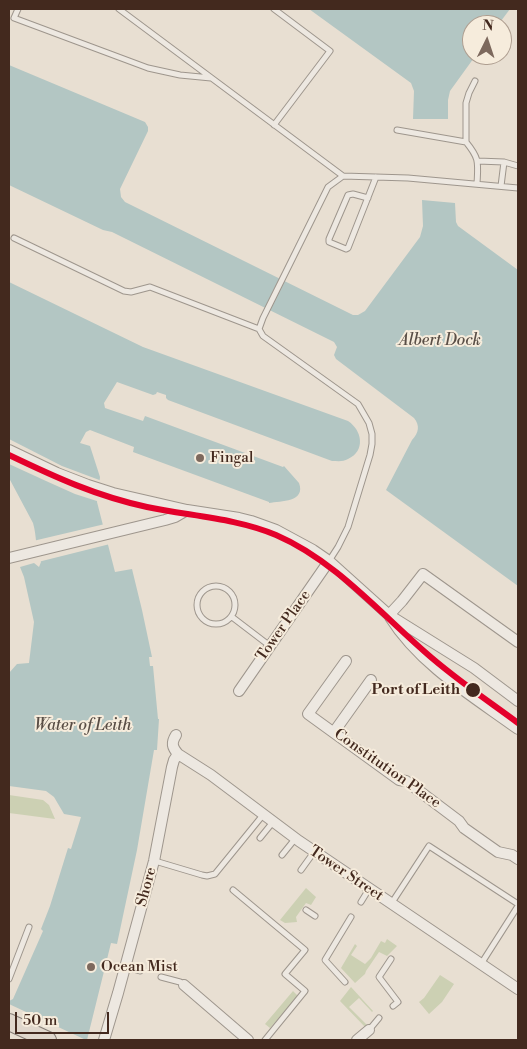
<!DOCTYPE html>
<style>
body{margin:0}
#map{position:relative;width:527px;height:1049px;overflow:hidden;background:#e8dfd2;font-family:"Libre Bodoni",serif}
canvas{display:block}
.frame{position:absolute;inset:0;border:10px solid #43291e;pointer-events:none}
.north{position:absolute;left:462px;top:15px;width:50px;height:50px;box-sizing:border-box;background:#f6ecdc;border:1px solid #ae9e90;border-radius:50%;rotate:4deg;font-size:14px;font-weight:700;line-height:20px;text-align:center;color:#43291e}
.north::after{content:'';display:block;margin:auto;width:18px;height:22px;background:#7d695d;clip-path:polygon(50% 0,100% 100%,50% 72%,0 100%)}
.scale{position:absolute;left:15px;top:1012px;width:94px;height:22px;box-sizing:border-box;border:2px solid #43291e;border-top:0;padding-left:6px;font-size:15px;line-height:18px;white-space:nowrap;color:#43291e;-webkit-text-stroke:4px #f6ecdc;paint-order:stroke}
</style>
<div id="map">
<canvas width="527" height="1049"></canvas>
<div class="frame"></div>
<div class="north">N</div>
<div class="scale">50 m</div>
</div>
<script>
const ctx = document.querySelector('canvas').getContext('2d');
ctx.lineJoin = 'round';
function fill(path, color) { ctx.fillStyle = color; ctx.fill(path, 'evenodd'); }
function trace(path, color, width, dash) { ctx.strokeStyle = color; ctx.lineWidth = width; ctx.lineCap = dash ? 'butt' : 'round'; ctx.setLineDash(dash || []); ctx.stroke(path); }
function label(font, color, halo, rows, align = 'center') {
  ctx.font = font + ' "Libre Bodoni",serif'; ctx.lineWidth = 4; ctx.setLineDash([]); ctx.textBaseline = 'middle'; ctx.strokeStyle = halo; ctx.fillStyle = color; for (const [text, x, y, turn = 0] of rows) {
    ctx.save(); ctx.translate(x, y); ctx.rotate((+turn || 0) * Math.PI / 180); ctx.textAlign = isNaN(turn) ? turn : align; if (halo) ctx.strokeText(text, 0, 0); ctx.fillText(text, 0, 0); ctx.restore();
  }
}
fill(new Path2D(`
 M9 795 43 800 49 805 55 819 9 813Z
 M306 888 316 897 311 905 306 903 296 917 297 922 285 923 280 920Z
 M387 939 397 946 387 956 379 952 366 971 365 974 355 983 341 968 355 944 357 946 351 955 365 964 371 958 381 941 385 943Z
 M440 975 454 984 442 1002 429 1014 419 1002 424 998Z
 M351 987 373 1011 372 1012 359 998 349 1007 367 1025V1027H365L340 1001Z
 M293 991 298 996 270 1028 265 1024Z`), '#ccd0b3');
fill(new Path2D(`
 M309 9H510L498 25H472V55H476L450 91 448 100V119H413L414 91 411 83Z
 M9 65 145 122 148 127V131L120 189 121 197 125 202 353 315H358L365 311 420 237 423 226 422 200 455 203 456 222 458 226 518 270V586L386 490 412 440C419 433 420 425 414 418L336 359 334 355 337 347 334 342 112 232 103 230 9 185Z
 M9 282 143 347 348 421C362 430 366 451 348 459 343 462 338 461 332 461L168 400 166 398V395L157 392 156 394 153 395 117 382 104 403 105 408 143 421 145 416 283 467 284 466 299 483C306 502 281 501 269 503V502L133 452 134 447 90 430 86 432 80 443 90 446 100 477 97 502 115 572 132 569 142 610 152 657H149L150 666H153L158 719H159L157 750H154L137 850 117 944 111 943 87 1040H9V1001L13 999 43 931 41 929 50 906 68 848 71 849 81 817 64 814 54 797 46 791 9 786V673L17 664 29 663 34 622 24 577 20 567 34 563 39 567 41 562C35 549 37 536 33 523L9 478Z`), '#b3c6c3');
fill(new Path2D(`
 M9 439 62 466 102 481 100 502 75 494 46 481 9 464Z
 M105 524 110 544 38 562 35 554 33 541Z
 M9 1004 86 1040H9Z`), '#e8dfd2');
const lane = new Path2D(`
 M18 9 14 18 148 68 180 75 211 78
 M119 9 343 176 408 178 518 188
 M274 9 330 51 274 125
 M397 130 466 142C480 159 478 163 477 184
 M466 142V103L469 93 475 81
 M478 161 504 162 518 166
 M501 186 504 162
 M368 198 353 194 348 195 329 239V242L346 249 348 248 376 177
 M14 238 124 291 131 292 150 287 259 329
 M329 561 338 547 348 527 370 455 372 444V434L369 423 358 404 263 336 259 329 263 318 328 187 343 176
 M197 605a19 19 0 1 1 38 0a19 19 0 1 1-38 0Z
 M232 617 270 646
 M260 838 273 822
 M282 855 295 839
 M155 861 202 875 207 876 215 874 263 815
 M301 870 314 852
 M233 890 305 950 285 974 305 991 265 1040
 M361 902 369 889
 M391 904 429 846 518 904
 M306 910 315 916
 M391 959 379 977 398 1002 393 1006
 M481 964 518 906
 M126 967 140 971
 M161 977 180 982
 M9 979 29 927
 M345 982 325 960 351 917
 M369 1030 379 1018`);
const street = new Path2D(`
 M9 450 57 473 88 485 113 493 187 510 239 518 251 521 276 530 313 550 329 561 389 615 474 668 518 701
 M9 558 165 520 175 517 187 510
 M389 615 402 601 423 574 518 642
 M390 617C420 665 474 697 518 729
 M346 661 308 714 399 780 406 781 459 821 464 828 498 852 512 855 518 859
 M239 691 329 561
 M334 732 371 680
 M178 754 211 775 299 841 518 989
 M184 985 248 1040
 M104 1040 118 993 154 861 172 767 174 760 178 754C172 747 171 743 176 735
 M357 1040 369 1030`);
const primary = new Path2D(`
 M9 1022 48 1040`);
trace(lane, '#9e968d', 7);
trace(street, '#9e968d', 12);
trace(primary, '#877e76', 18);
trace(lane, '#ede8e1', 5);
trace(street, '#ede8e1', 10);
trace(primary, '#e0d7cc', 16);
trace(new Path2D(`
 M9 455C55 477 96 496 147 507 189 516 236 518 276 535 334 560 378 611 425 652 454 678 487 700 518 723`), '#e4002b', 6);
for (const [x, y, r, color] of [
 [200,458,5,"#7d695d"],
 [473,690,8,"#43291e"],
 [91,967,5,"#7d695d"]
]) { const dot = new Path2D(); dot.arc(x, y, r, 0, 2 * Math.PI); ctx.fillStyle = color; ctx.fill(dot); trace(dot, '#f6ecdc', 2); }
label('15px', '#43291e', '#f6ecdc', [
 ["Fingal",210,458],
 ["Ocean Mist",101,967]
], 'left');
label('15px', '#43291e', '#f6ecdc', [
 ["Tower Place",284,626,-55],
 ["Constitution Place",387,769,35],
 ["Tower Street",346,874,34],
 ["Shore",147,887,-75]
]);
label('bold 15px', '#43291e', '#f6ecdc', [
 ["Port of Leith",460,690]
], 'right');
label('italic 16px', '#594e46', '#f6ecdc', [
 ["Albert Dock",440,341],
 ["Water of Leith",83,726]
]);
</script>
